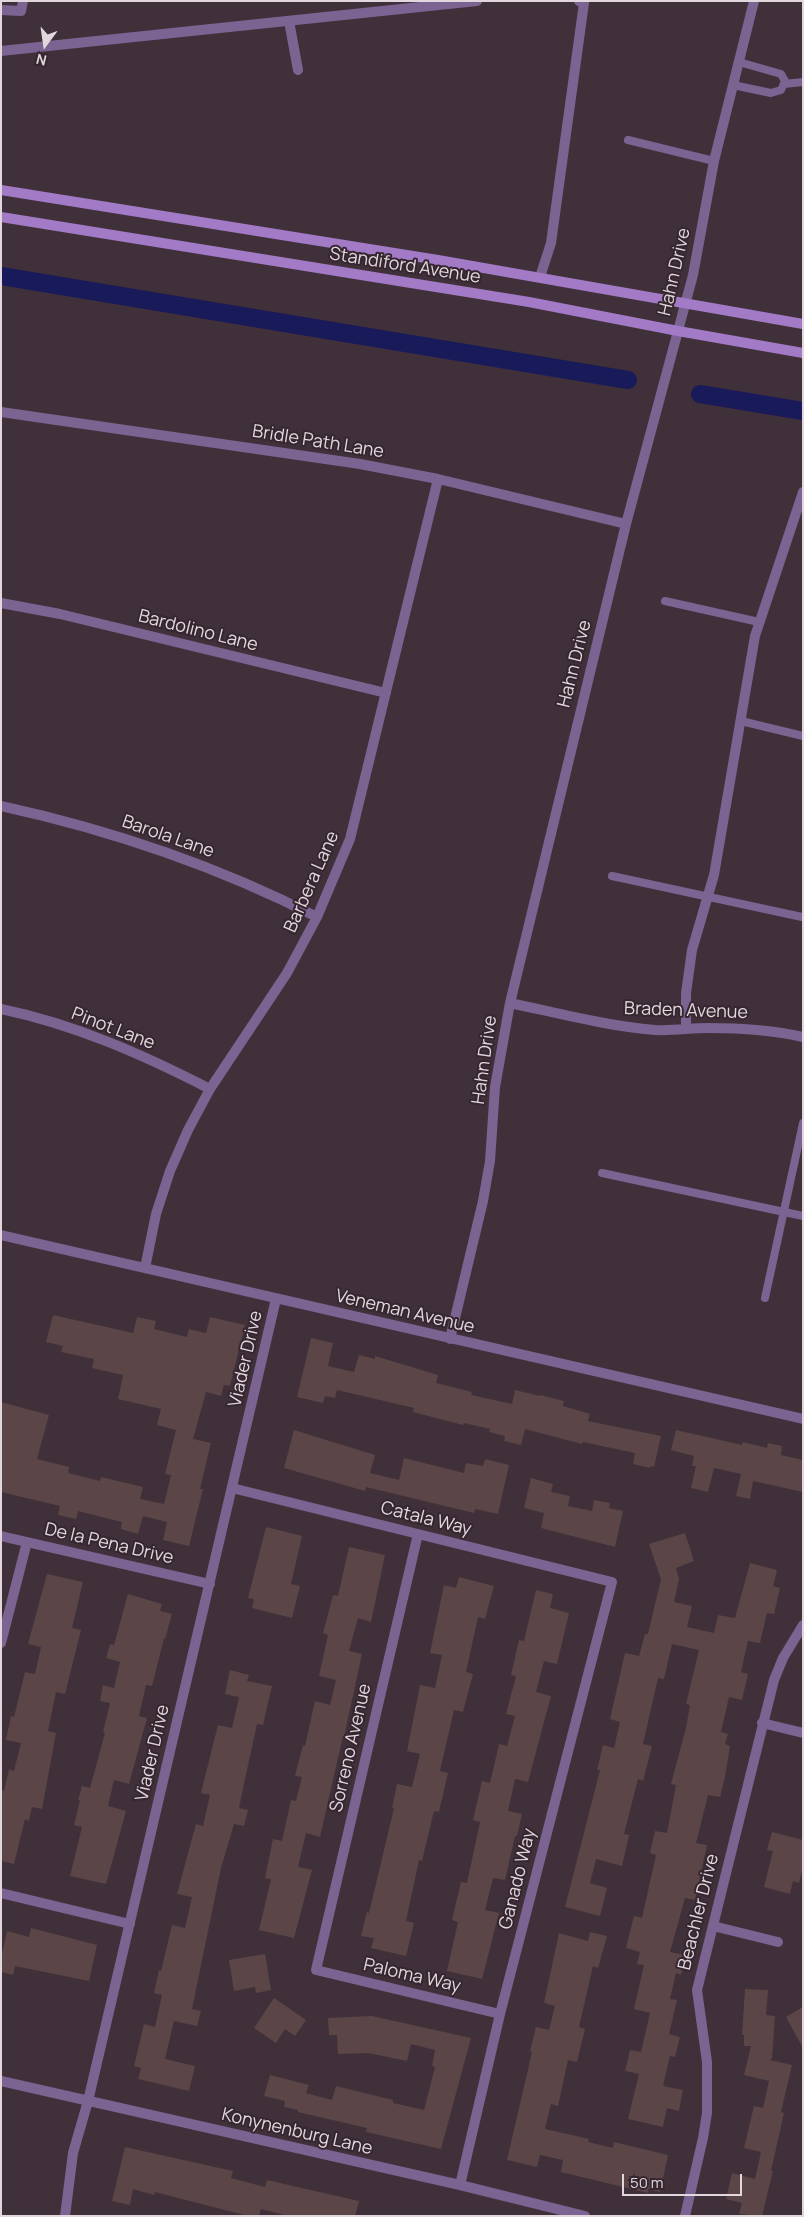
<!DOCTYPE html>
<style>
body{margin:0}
#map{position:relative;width:804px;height:2217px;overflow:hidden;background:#40303a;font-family:Manrope,sans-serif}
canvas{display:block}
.frame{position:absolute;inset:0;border:2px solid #e1d7dd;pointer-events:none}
.north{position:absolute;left:20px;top:20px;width:50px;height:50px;-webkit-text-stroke:4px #362630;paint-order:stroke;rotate:194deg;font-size:14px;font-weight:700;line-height:20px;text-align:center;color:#e1d7dd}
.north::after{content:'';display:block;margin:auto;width:18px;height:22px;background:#e1d7dd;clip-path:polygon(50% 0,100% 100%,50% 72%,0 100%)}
.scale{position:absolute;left:622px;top:2174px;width:120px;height:22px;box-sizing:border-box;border:2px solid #e1d7dd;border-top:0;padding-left:6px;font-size:15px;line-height:18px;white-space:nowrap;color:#e1d7dd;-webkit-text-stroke:4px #362630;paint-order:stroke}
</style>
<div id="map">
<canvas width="804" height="2217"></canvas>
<div class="frame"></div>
<div class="north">N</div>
<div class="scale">50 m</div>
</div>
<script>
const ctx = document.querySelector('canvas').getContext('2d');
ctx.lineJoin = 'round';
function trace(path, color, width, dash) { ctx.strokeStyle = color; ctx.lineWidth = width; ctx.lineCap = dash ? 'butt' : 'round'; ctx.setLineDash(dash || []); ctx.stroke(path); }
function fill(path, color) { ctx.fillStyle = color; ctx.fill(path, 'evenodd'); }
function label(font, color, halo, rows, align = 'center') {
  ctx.font = font + ' Manrope,sans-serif'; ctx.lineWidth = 4; ctx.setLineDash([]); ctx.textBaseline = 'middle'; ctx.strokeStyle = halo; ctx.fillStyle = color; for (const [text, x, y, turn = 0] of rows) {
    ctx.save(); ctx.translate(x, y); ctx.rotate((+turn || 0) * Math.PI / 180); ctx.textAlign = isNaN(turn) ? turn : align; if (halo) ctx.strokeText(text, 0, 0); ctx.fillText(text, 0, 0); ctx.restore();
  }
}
trace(new Path2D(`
 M1 276 628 380
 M700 394 803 411`), '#191a5a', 18);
fill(new Path2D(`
 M53 1315 133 1333 137 1317 156 1321 154 1329 187 1337 189 1329 206 1333 210 1317 245 1325 230 1386 224 1385 221 1396 206 1392 193 1439 211 1443 200 1489H203L189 1546 163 1540 167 1522 143 1516 138 1534 121 1529 122 1522 78 1511 76 1519 58 1515 60 1506 1 1492V1402L49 1415 37 1459 69 1467 68 1473 100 1481 101 1477 143 1487 140 1499 164 1504 171 1475 165 1474 176 1430 157 1425 161 1409 118 1399 123 1375 92 1368 94 1359 61 1352 63 1346 46 1342Z
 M311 1338 333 1343 328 1366 354 1372 359 1355 375 1359V1356L438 1375 436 1383 472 1392 471 1395 512 1404 515 1390 540 1396V1395L564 1401 563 1406 590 1414 588 1421 661 1436 654 1467 650 1466V1468L633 1464 635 1453 583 1442 582 1444 525 1429 521 1445 504 1441 505 1436 489 1432 490 1429 464 1423 463 1425 413 1412 414 1408 337 1390 335 1398 325 1396 323 1403 297 1397Z
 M294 1430 375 1455 370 1473 399 1480 404 1458 464 1473 466 1463 483 1466 485 1459 509 1465 498 1514 475 1509 474 1513 366 1487 365 1491 284 1468Z
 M676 1430 742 1445 743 1442 767 1448 768 1443 782 1446 781 1455 803 1460V1492L753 1481 750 1499 736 1496 741 1474 714 1468 708 1492 691 1488 696 1466H692L694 1456 671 1450Z
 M531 1478 553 1484 551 1492 570 1496 568 1506 592 1511 594 1500 610 1503 609 1508 623 1511 615 1547 541 1528 544 1513 524 1508Z
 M266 1527 302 1536 291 1584 300 1586 292 1618 252 1608 254 1599 248 1598Z
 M685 1533 694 1561 676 1568 679 1579 674 1602 692 1606 687 1627 714 1633 718 1615 735 1618 750 1563 777 1570 773 1586 780 1588 774 1614 767 1613 760 1643 748 1641 741 1672 748 1674 742 1700 729 1697 721 1732 728 1734 725 1744 730 1746 725 1777 720 1797 708 1795 696 1843 707 1845 695 1900 685 1898 670 1952 686 1955 681 1975 676 1973 670 1999 677 2000 669 2034 680 2037 675 2057 670 2056 663 2086 683 2090 679 2111 667 2108 663 2127 628 2119 639 2074 625 2071 630 2050 641 2052 650 2013 634 2009 644 1965 637 1964 640 1952 626 1948 634 1916 642 1918 656 1855 650 1853 655 1831 667 1833 676 1785 671 1784 686 1728 690 1705 686 1704 699 1650 672 1644 664 1679 658 1678 643 1744 652 1746 643 1781 638 1779 624 1834 629 1835 622 1866 596 1859 590 1883 607 1888 600 1916 565 1907 600 1770H597L603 1745 614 1748 620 1722 610 1719 625 1653 639 1656 645 1634H648L661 1579 649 1544Z
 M349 1547 385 1555 371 1622 358 1618 349 1651 362 1654 344 1737 343 1736 320 1837 306 1833 298 1867 312 1870 294 1938 259 1930 271 1879 265 1878 273 1839 282 1841 291 1800 296 1801 302 1777 295 1776 303 1745 305 1746 315 1701 330 1705 336 1680 319 1676 328 1635 323 1633 333 1595 338 1596Z
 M47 1574 83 1582 72 1628 81 1630 65 1694 56 1692 48 1731 56 1733 42 1809 32 1807 29 1821 25 1819 14 1864 1 1861V1790L4 1791 9 1769 14 1771 21 1743 6 1740 11 1716 14 1717 25 1672 35 1674 41 1647 28 1644Z
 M459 1577 494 1586 485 1619 478 1617 466 1672 473 1674 463 1712 454 1710 440 1771 448 1773 439 1812 434 1811 422 1861 419 1860 406 1921 414 1923 406 1956 371 1948 374 1938 361 1936 367 1912 369 1913 394 1808H392L397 1784 412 1787 420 1754 407 1751 420 1685 435 1688 442 1655 430 1653 444 1585 456 1588Z
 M536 1590 553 1594 550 1608 569 1613 557 1664 544 1661 536 1692 551 1696 528 1782 515 1779 508 1811 522 1814 517 1836H515L505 1880 493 1878 485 1910 499 1913 482 1979 447 1971 458 1922 452 1920 461 1882 467 1883 480 1822 473 1820 482 1781 490 1783 499 1744 507 1746 515 1716 506 1714 516 1676 511 1675 519 1640 524 1641Z
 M128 1594 162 1604 160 1611 172 1614 165 1639 164 1638 152 1686 146 1685 139 1716 147 1718 129 1784 114 1780 108 1806 126 1811 106 1884 70 1876 82 1827 74 1825 80 1800H78L82 1786 90 1788 105 1733 103 1732 110 1703 100 1701 103 1685 114 1688 120 1662 106 1658 110 1644 114 1645Z
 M230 1670 249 1675 247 1681 272 1686 263 1725 257 1724 245 1779 239 1808 248 1810 244 1826 234 1824 221 1868 192 2009 201 2011 197 2026 174 2021 165 2059 195 2066 189 2091 138 2079 141 2068 134 2066 144 2024 155 2027 162 1995 154 1993 159 1970 161 1971 172 1925 185 1928 192 1897 177 1894 196 1824 203 1826 210 1795 201 1793 218 1725 232 1728 239 1697 225 1694Z
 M772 1832 803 1840V1867L799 1883 793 1881 790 1894 764 1887 773 1851 767 1850Z
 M31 1928 97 1945 89 1981 15 1966 13 1975 1 1972V1959L7 1931 29 1937Z
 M590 1932 607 1936 598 1968 593 1966 579 2027 585 2029 577 2062 568 2060 558 2106 551 2104 545 2129 589 2139 588 2142 613 2148 614 2142 668 2155 660 2192 648 2189V2193L561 2172 563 2160 540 2155 537 2167 507 2160 532 2052 530 2051 536 2027 549 2030 555 2006 544 2003 559 1933 588 1941Z
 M265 1954 271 1990 256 1993 255 1987 234 1991 229 1960Z
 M745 1989 768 1990 766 2015 775 2016 772 2058 770 2060 792 2065 781 2112 784 2113 771 2171H773L762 2216 739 2214 742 2203 726 2199 732 2173 755 2179 761 2152 744 2148 754 2106 763 2108 769 2081 744 2075 751 2046H744V2035H742Z
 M274 1998 306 2020 295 2036 285 2029 276 2043 254 2028Z
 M803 2007V2048L786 2017Z
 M372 2016 471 2038 441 2149 366 2132 367 2128 298 2112V2110L284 2107 285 2101 264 2096 270 2075 309 2085 306 2093 332 2100 336 2086 393 2100V2103L424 2110 435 2067 432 2066 435 2050 411 2044 407 2061 368 2053 338 2054 337 2035H329L328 2018Z
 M125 2147 233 2171 231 2178 265 2187 267 2180 359 2201 355 2216H288L261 2209 259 2216H248L155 2192 154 2195 133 2189 130 2205 112 2201Z`), '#5b4547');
trace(new Path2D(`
 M784 84 803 82
 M733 85 771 93 781 90 785 81 781 74 739 62
 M628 140 714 161
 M665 601 759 622
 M741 721 803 736
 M612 876 802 917
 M602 1173 803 1216
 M765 1298 803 1123`), '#7b6392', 8);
trace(new Path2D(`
 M1 10 21 11 23 1
 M289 21 298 70
 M1 51 477 1
 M540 277 551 243 584 3 579 1
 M1 412 360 464 438 479 626 524
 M1 603 60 614 386 693
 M1 806C111 830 217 866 317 917
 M510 1003C558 1013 606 1026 655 1030 673 1031 691 1028 708 1028 740 1028 772 1030 803 1037
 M1 1009C74 1024 144 1055 210 1089
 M686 1029V993L692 950 714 875 755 636 803 492
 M1 1235 803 1419
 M145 1268 156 1214 170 1171 188 1130 210 1089 287 973 317 917 350 839 438 479
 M450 1339 483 1201 490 1161 495 1087 510 1003 626 524 693 275 714 161 754 1
 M232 1488 612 1582 500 2014 460 2185
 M418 1534 316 1970 500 2014
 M1 1536 210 1584
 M1 1643 27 1542
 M762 1723 803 1733
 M1 1893 130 1924
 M713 1926 778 1942
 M1 2081 460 2185 585 2216
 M65 2216 73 2153 88 2101 276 1299
 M685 2216 703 2138 707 2113V2062L697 1990 774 1680 783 1658 803 1625`), '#7b6392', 10);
trace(new Path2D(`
 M1 190 438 260 803 324
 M1 217 529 302 678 331 803 353`), '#a27ac6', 10);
label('18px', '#e1d7dd', '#362630', [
 ["Standiford Avenue",405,266,9],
 ["Hahn Drive",675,272,-77],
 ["Bridle Path Lane",318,442,9],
 ["Bardolino Lane",198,631,14],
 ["Hahn Drive",575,664,-76],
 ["Barola Lane",168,837,19],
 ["Barbera Lane",312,882,-66],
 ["Braden Avenue",686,1011,2],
 ["Pinot Lane",113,1029,21],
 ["Hahn Drive",485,1060,-82],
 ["Veneman Avenue",405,1312,13],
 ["Viader Drive",246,1359,-77],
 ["Catala Way",426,1519,14],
 ["De la Pena Drive",109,1544,13],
 ["Sorreno Avenue",351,1748,-77],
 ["Viader Drive",153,1753,-77],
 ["Ganado Way",518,1879,-76],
 ["Beachler Drive",699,1912,-76],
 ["Paloma Way",412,1976,13],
 ["Konynenburg Lane",297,2132,13]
]);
</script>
